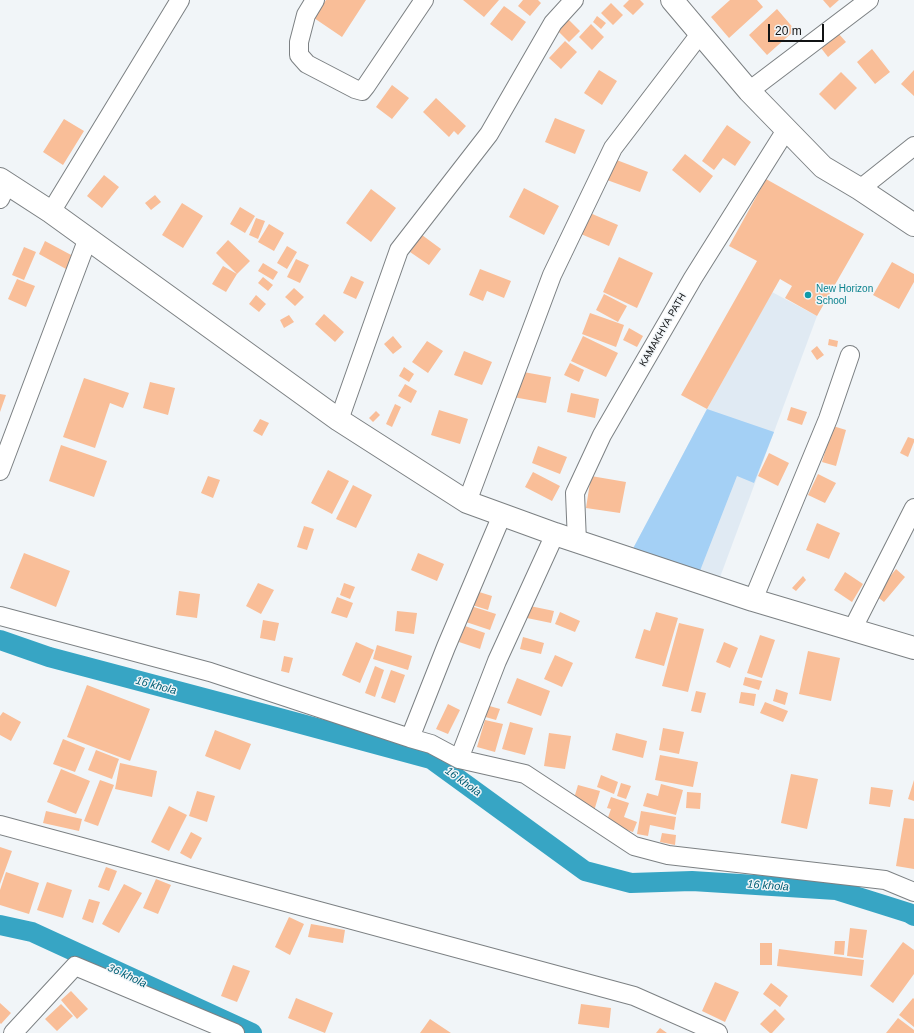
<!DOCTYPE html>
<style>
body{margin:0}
#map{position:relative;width:914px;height:1033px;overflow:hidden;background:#f1f5f8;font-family:Arial,sans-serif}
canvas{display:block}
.scale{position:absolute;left:768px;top:24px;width:56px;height:18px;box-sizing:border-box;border:2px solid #111314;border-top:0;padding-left:5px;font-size:12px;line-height:14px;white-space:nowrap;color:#111314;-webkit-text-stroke:3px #f1f5f8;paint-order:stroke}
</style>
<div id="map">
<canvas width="914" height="1033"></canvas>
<div class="scale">20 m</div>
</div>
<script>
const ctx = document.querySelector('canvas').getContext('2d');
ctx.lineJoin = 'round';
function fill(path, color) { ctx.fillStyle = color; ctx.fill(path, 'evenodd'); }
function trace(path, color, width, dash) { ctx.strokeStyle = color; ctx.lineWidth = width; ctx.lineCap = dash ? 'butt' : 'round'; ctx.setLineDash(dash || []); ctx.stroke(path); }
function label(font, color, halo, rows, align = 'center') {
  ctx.font = font + ' Arial,sans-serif'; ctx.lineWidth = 3; ctx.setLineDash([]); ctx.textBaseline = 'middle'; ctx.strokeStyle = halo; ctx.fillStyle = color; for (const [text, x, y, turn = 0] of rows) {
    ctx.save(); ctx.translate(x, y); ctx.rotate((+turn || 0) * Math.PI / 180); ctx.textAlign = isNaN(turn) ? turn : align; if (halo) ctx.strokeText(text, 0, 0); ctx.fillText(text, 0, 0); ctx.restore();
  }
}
fill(new Path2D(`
 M772 292 817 316 716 588 628 558 707 409Z`), '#e0eaf3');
fill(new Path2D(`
 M707 409 774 432 754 483 737 476 696 581 628 558Z`), '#a4d0f5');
trace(new Path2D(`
 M0 640 49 657 283 719 431 759 585 871 631 883 692 881 836 890 909 913 914 916
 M0 925 32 932 252 1033`), '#37a5c4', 20);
fill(new Path2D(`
 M326 0H366L342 37 314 18Z
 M463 0H499L484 17Z
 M523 0H538L541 3 530 16 518 6Z
 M629 0H640L644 4 633 15 623 6Z
 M730 0H757L763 7 729 38 711 17Z
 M823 0H839L830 8Z
 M611 3 623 15 613 25 601 13Z
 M504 6 526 22 512 41 490 24Z
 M777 9 795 30 767 55 749 35Z
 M597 16 606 23 601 29 593 22Z
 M567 18 580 31 569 42 556 29Z
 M591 24 604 37 592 50 579 37Z
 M838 33 846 42 828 57 821 48Z
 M565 41 577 52 561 69 549 58Z
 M872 49 890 72 875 84 857 62Z
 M599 70 617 81 602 105 584 93Z
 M914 70V96L901 84Z
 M841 72 857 88 835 110 819 94Z
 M392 85 409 98 392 119 376 107Z
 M436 98 466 126 458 135 454 131 449 137 423 112Z
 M555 118 585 130 575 154 545 142Z
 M64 119 84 131 63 165 43 152Z
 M727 125 751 142 735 166 723 158 714 170 702 161Z
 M685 154 713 176 700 193 672 170Z
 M614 159 648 172 640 192 607 180Z
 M104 175 119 187 102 208 87 196Z
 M766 179 864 234 817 316 785 298 792 286 780 279 707 409 681 395 757 261 729 246Z
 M524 188 559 206 544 235 509 217Z
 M371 189 396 208 371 242 346 223Z
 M155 195 161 202 151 210 145 203Z
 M182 203 203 216 183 248 162 235Z
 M240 207 255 216 245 233 230 224Z
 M590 213 618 225 609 246 581 234Z
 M256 218 265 221 258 239 249 235Z
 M269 224 284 233 274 251 258 242Z
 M422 235 441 249 429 265 410 252Z
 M228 240 250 261 237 274 216 253Z
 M45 241 73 256 66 269 39 254Z
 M287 246 297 252 287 269 277 263Z
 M24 247 36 252 24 280 12 275Z
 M619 257 653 273 637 308 603 292Z
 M296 259 309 265 300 283 287 277Z
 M892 262 914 274V282L899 309 873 295Z
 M263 263 278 272 273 280 258 271Z
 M223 266 237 274 226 292 212 284Z
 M480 269 511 281 504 298 487 291 483 301 469 295Z
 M351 276 364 282 356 299 343 293Z
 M263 277 273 285 268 291 258 283Z
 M17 279 35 286 26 307 8 299Z
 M294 288 304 297 295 306 285 297Z
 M604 294 627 306 618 322 596 310Z
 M256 295 266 304 259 312 249 304Z
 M590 313 624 325 616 347 582 334Z
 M324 314 344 332 335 342 315 324Z
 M289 315 294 322 284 328 280 320Z
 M629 328 643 336 637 347 623 340Z
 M393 336 402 347 393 354 384 344Z
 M583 336 618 353 606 377 571 361Z
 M829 339 838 341 837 347 828 345Z
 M427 341 443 351 428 373 412 362Z
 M817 346 824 355 817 360 811 351Z
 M464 351 492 362 482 385 454 375Z
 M570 363 584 370 579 382 564 375Z
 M404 367 414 374 409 382 399 376Z
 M518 371 551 377 546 403 513 397Z
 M84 378 129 393 123 408 110 403 95 448 63 437Z
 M150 382 175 388 168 415 143 408Z
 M405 384 417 391 411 403 398 396Z
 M571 393 599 399 595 418 567 412Z
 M0 394 6 395 0 412Z
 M395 404 401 407 392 427 386 424Z
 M791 407 807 412 802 425 787 420Z
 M439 410 468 419 460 444 431 435Z
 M376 411 380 415 373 422 369 418Z
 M260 419 269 423 262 436 253 431Z
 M833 426 846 430 836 466 822 462Z
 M908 437 914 439V442L908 457 900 453Z
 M61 445 107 461 94 497 49 481Z
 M538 446 567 457 560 474 532 463Z
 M769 453 789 463 778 486 758 476Z
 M328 470 349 481 332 514 311 503Z
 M533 472 560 486 552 501 525 487Z
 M818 474 836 483 825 503 808 495Z
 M208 476 220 480 213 498 201 493Z
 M591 476 626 482 620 513 586 508Z
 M353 485 372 495 356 528 336 519Z
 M817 523 840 533 829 559 806 550Z
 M304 526 314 529 307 550 297 547Z
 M24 553 70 571 56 607 10 588Z
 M418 553 444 564 437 581 411 570Z
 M896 569 905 577 884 602 875 595Z
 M845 572 863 584 852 602 834 590Z
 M803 576 806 580 796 591 792 588Z
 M258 583 274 590 261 614 246 606Z
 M344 583 355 587 350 599 340 595Z
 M179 591 200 594 197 618 176 615Z
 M476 591 492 596 488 610 472 605Z
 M337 597 353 603 347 618 331 613Z
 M471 606 496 614 490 630 466 622Z
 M530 606 554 611 551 623 527 618Z
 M397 611 417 613 414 634 395 631Z
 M560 612 580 621 575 632 555 624Z
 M656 612 678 618 664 666 635 658 644 629 650 631Z
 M263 620 279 623 275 641 260 638Z
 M679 623 704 629 688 692 662 686Z
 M465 626 485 633 480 649 459 642Z
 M760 635 775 640 762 678 747 673Z
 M523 637 544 643 541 654 520 649Z
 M356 642 374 650 360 683 342 675Z
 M724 642 738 648 730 668 716 662Z
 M377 645 412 656 408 670 373 659Z
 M808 651 840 658 831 701 799 694Z
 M555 655 573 663 562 687 544 679Z
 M284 656 293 658 289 673 281 671Z
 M375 666 384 670 375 697 365 693Z
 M391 670 405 675 395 703 381 698Z
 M745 677 762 681 759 690 743 685Z
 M517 678 550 691 541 716 507 703Z
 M87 685 150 709 130 761 67 737Z
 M776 689 788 693 785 705 773 701Z
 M696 691 706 693 701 713 691 711Z
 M741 692 756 694 754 706 739 703Z
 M765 702 788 711 783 722 760 713Z
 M448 704 460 710 448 734 436 729Z
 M486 705 500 709 496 720 482 716Z
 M3 712 21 722 11 741 0 735V716Z
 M485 720 503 724 495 752 477 747Z
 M510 722 533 728 525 755 502 749Z
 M663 728 684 732 679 754 659 750Z
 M215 730 251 744 240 770 205 756Z
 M549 733 571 736 565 769 544 766Z
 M616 733 647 741 643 758 612 750Z
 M63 739 85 748 75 772 53 764Z
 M96 750 119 759 112 779 88 770Z
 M660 755 698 762 693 787 655 780Z
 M120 763 157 771 152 797 115 789Z
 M61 769 90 781 76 814 47 802Z
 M791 774 818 779 807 829 781 823Z
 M601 775 618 782 614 794 597 787Z
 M100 780 114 785 98 826 84 821Z
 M914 780V801L908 799Z
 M621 783 631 786 626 799 617 796Z
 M661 784 683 790 676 815 643 806 647 793 658 796Z
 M578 785 600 791 594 811 572 805Z
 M871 787 893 790 890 807 869 804Z
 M197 791 215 796 207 822 189 816Z
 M687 792 701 793 700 809 686 808Z
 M611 797 629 803 624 817 637 822 633 832 606 823 611 809 607 808Z
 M169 806 187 815 169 851 151 842Z
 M46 811 82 819 79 831 43 823Z
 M641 811 676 817 674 830 650 825 648 836 637 834Z
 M904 818 914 819V869L896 866Z
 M191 832 202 838 191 859 180 853Z
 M662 833 676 835 675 845 660 842Z
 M0 847 12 851 0 884Z
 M106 867 117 871 109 891 98 887Z
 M6 872 39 883 29 914 0 905V890Z
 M156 879 171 885 158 914 143 908Z
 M47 882 72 890 63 918 37 910Z
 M124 884 142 893 119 933 102 924Z
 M89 899 100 902 93 923 82 919Z
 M289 917 304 924 290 955 275 947Z
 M311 924 345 930 343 943 308 937Z
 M850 928 867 930 863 958 847 956Z
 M835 941H845L844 955 834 954Z
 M903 942 914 950V974L893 1003 870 986Z
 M760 943H772V965H760Z
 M779 949 864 960 862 976 777 966Z
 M233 965 250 971 237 1002 221 996Z
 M715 982 739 992 725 1022 702 1011Z
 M771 983 788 996 780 1007 763 994Z
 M71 991 88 1009 77 1019 61 1000Z
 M296 998 333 1013 325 1033 288 1018Z
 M913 998 914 999V1027L899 1015Z
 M0 1003 11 1013 1 1024 0 1023Z
 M61 1004 73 1016 57 1031 45 1019Z
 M581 1004 611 1008 609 1028 578 1024Z
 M775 1009 785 1019 772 1033H770L760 1024Z
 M898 1018 914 1030V1033H886Z
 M430 1019 451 1033H420Z
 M660 1028 667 1033H656Z`), '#f9be98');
const minor = new Path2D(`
 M315 0 306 15 299 42V55L307 64 355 89 362 91 366 86 424 0
 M749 91 869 0
 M860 189 914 146
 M0 199 7 184
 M51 212 180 0
 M339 420 399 250 489 134 553 23 574 0
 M0 471 88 238
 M467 502 552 275 613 148 700 34
 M577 542 575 493 602 435 693 278 786 130
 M753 600 828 419 850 355
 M0 616 210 672 410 738 431 744 459 759 525 774 634 846 668 855 885 880 914 892
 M852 630 914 508
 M410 738 446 647 502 515
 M459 759 497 661 555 534
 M0 825 634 996 718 1033
 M13 1033 75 966 235 1033`);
const tertiary = new Path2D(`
 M672 0 749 91 823 167 860 189 914 225
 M0 179 51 212 339 420 467 502 555 534 753 600 914 648`);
trace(minor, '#7c8083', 20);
trace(tertiary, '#7c8083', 24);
trace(minor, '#fff', 18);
trace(tertiary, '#fff', 22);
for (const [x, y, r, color] of [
 [808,295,4,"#0f9aa8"]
]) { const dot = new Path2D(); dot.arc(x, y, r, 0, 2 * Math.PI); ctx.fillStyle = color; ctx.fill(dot); trace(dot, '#f1f5f8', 1.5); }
label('10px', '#0d838f', '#f1f5f8', [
 ["New Horizon",816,289],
 ["School",816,301]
], 'left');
label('10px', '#111314', '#f1f5f8', [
 ["KAMAKHYA PATH",663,330,-60]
]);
label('italic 11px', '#005e74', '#f1f5f8', [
 ["16 khola",156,686,15],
 ["16 khola",463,782,36],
 ["16 khola",768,886,4],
 ["36 khola",127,976,25]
]);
</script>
